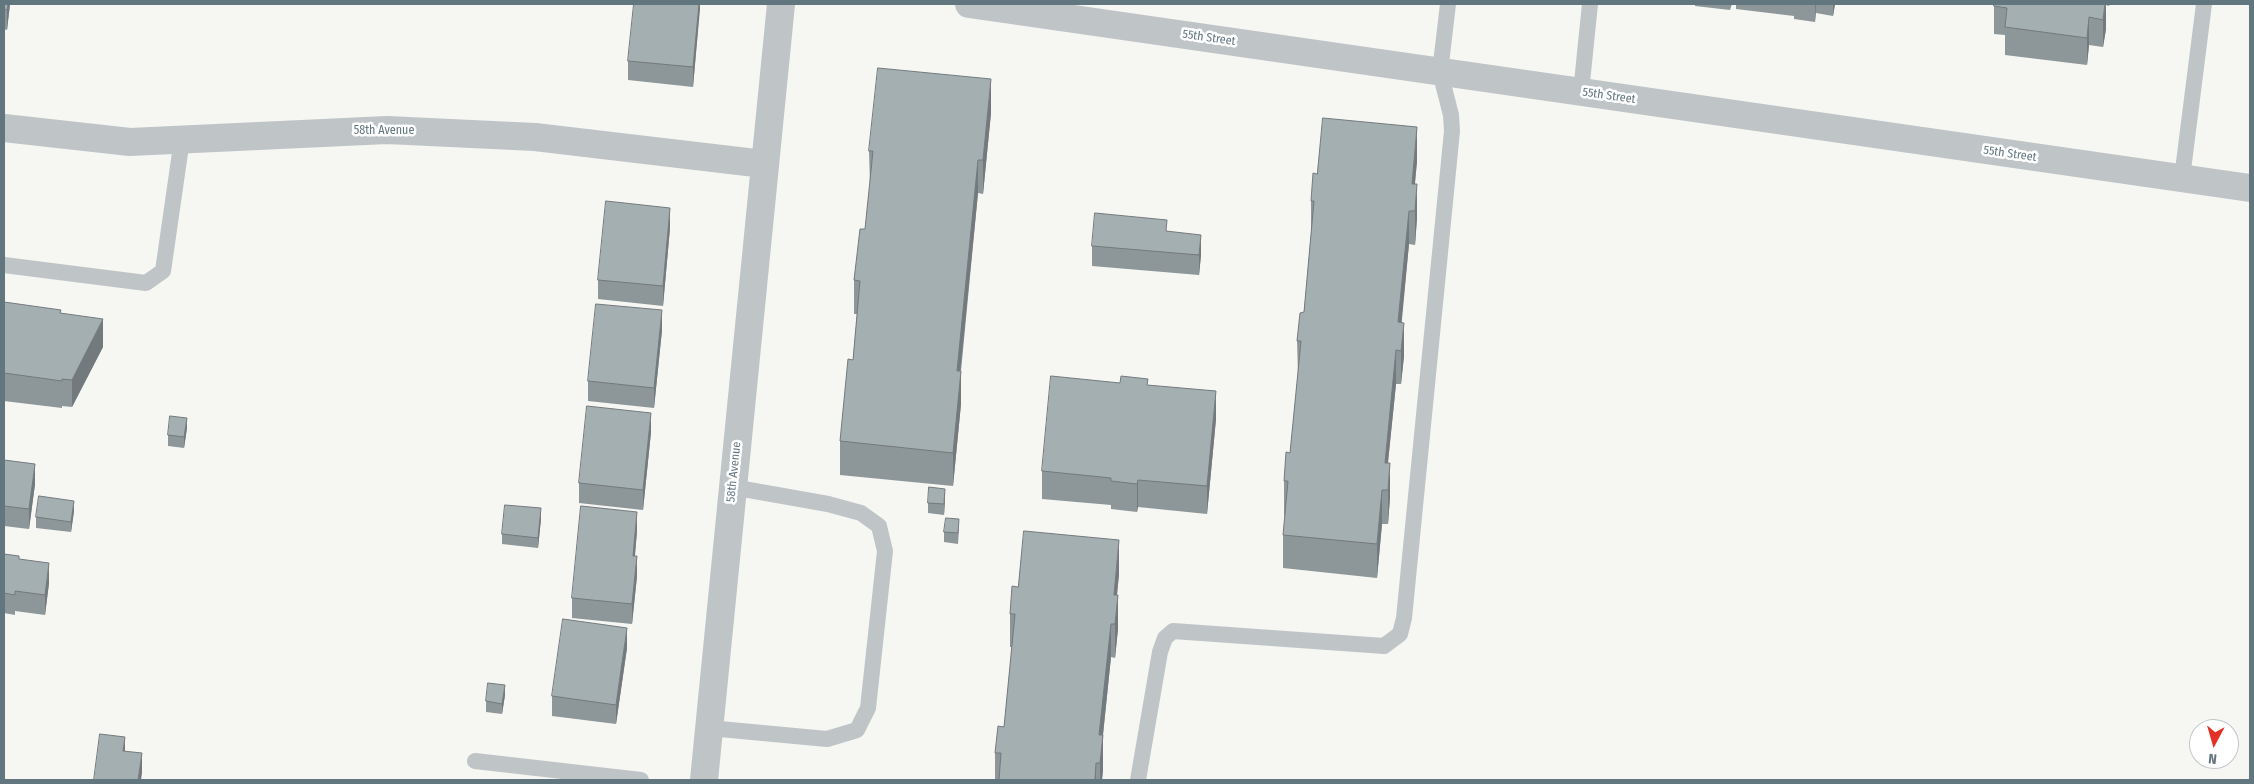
<!DOCTYPE html>
<style>
body{margin:0}
#map{position:relative;width:2254px;height:784px;overflow:hidden;background:#f6f6f3;font-family:"Fira Sans Condensed",sans-serif}
canvas{display:block}
.frame{position:absolute;inset:0;border:5px solid #61767e;pointer-events:none}
.north{position:absolute;left:2189px;top:719px;width:50px;height:50px;box-sizing:border-box;background:#fff;border:1px solid #c0c8cb;border-radius:50%;rotate:186deg;font-size:14px;font-weight:700;line-height:20px;text-align:center;color:#61767e}
.north::after{content:'';display:block;margin:auto;width:18px;height:22px;background:#e23227;clip-path:polygon(50% 0,100% 100%,50% 72%,0 100%)}
</style>
<div id="map">
<canvas width="2254" height="784"></canvas>
<div class="frame"></div>
<div class="north">N</div>
</div>
<script>
const ctx = document.querySelector('canvas').getContext('2d');
ctx.lineJoin = 'round';
function trace(path, color, width, dash) { ctx.strokeStyle = color; ctx.lineWidth = width; ctx.lineCap = dash ? 'butt' : 'round'; ctx.setLineDash(dash || []); ctx.stroke(path); }
function fill(path, color) { ctx.fillStyle = color; ctx.fill(path, 'evenodd'); }
function label(font, color, halo, rows, align = 'center') {
  ctx.font = font + ' "Fira Sans Condensed",sans-serif'; ctx.lineWidth = 5; ctx.setLineDash([]); ctx.textBaseline = 'middle'; ctx.strokeStyle = halo; ctx.fillStyle = color; for (const [text, x, y, turn = 0] of rows) {
    ctx.save(); ctx.translate(x, y); ctx.rotate((+turn || 0) * Math.PI / 180); ctx.textAlign = isNaN(turn) ? turn : align; if (halo) ctx.strokeText(text, 0, 0); ctx.fillText(text, 0, 0); ctx.restore();
  }
}
trace(new Path2D(`
 M1581 92 1590 4
 M2182 178 2204 4
 M4 265 146 283 163 271 182 139
 M709 728 827 739 857 730 868 708 885 551 879 526 861 513 828 504 732 487
 M475 761 641 780
 M1138 780 1160 652 1165 638 1173 631 1384 646 1400 634 1404 618 1452 131 1451 115 1440 72 1448 4`), '#bfc4c7', 16);
trace(new Path2D(`
 M969 4 2250 188
 M4 128 130 142 387 130 535 137 764 164
 M704 780 781 4`), '#bfc4c7', 28);
fill(new Path2D(`
 M4 4H10L7 30 4 29Z
 M700 4 693 87 628 80V61Z
 M1695 4H1732L1730 10 1695 6Z
 M1736 4H1835L1833 16 1816 13 1815 22 1794 19V16L1736 9Z
 M1994 4H2110L2109 6 2106 5V29L2103 47 2089 45 2087 65 2005 55V35L1994 34Z
 M991 113 983 194 978 193 961 371V404L953 486 840 475V441L853 360 857 314H854V280L865 229 870 184 869 151Z
 M1417 161 1415 184 1417 218 1415 245 1409 244 1401 323 1404 356 1401 384H1396L1388 463 1390 497 1388 524H1382L1377 578 1283 568V535L1285 515H1284V481L1290 453 1298 374 1297 341 1304 312 1311 234V201L1317 174Z
 M670 228 663 306 598 299V280Z
 M1167 231 1201 255 1199 275 1092 266V246Z
 M4 302 61 313 103 347 72 407 62 406V408L4 401Z
 M662 330 654 408 588 401V381Z
 M1148 385 1216 419 1207 514 1138 507 1137 512 1111 509V505L1042 499V471Z
 M187 428 184 448 168 446V435Z
 M651 432 643 510 579 503V483Z
 M4 460 35 484 29 529 4 526Z
 M945 499 944 515 928 513V503Z
 M74 511 71 532 36 528V517Z
 M541 519 538 548 502 544V534Z
 M959 529 958 544 944 542V532Z
 M637 531 635 556 637 576 632 624 572 618V598Z
 M4 554 19 559 49 583 45 615 15 611V615L4 613Z
 M1119 574 1117 595 1118 629 1115 658 1111 657 1103 735V769L1102 780H995V753L1004 727 1012 647H1010V614L1018 587Z
 M627 648 616 724 552 716V696Z
 M505 695 502 714 486 712V701Z`), '#8d9699');
fill(new Path2D(`
 M8 4H10L7 30V10Z
 M699 4H700V9L693 87V67Z
 M1815 4H1816L1815 22Z
 M1833 4H1835L1833 16Z
 M2106 4V29L2103 47V20Z
 M2089 17V45L2087 65V38Z
 M991 79V113L983 194V160Z
 M1417 127V161L1412 211V184Z
 M978 160V193L957 404V371Z
 M1417 184V218L1415 245V211Z
 M670 208V228L663 306V286Z
 M1409 211V244L1399 351 1398 322Z
 M1201 235V255L1199 275V255Z
 M662 310V330L654 408V388Z
 M103 319V347L72 407V380Z
 M1404 323V356L1401 384V351Z
 M1396 350V384L1385 490V463Z
 M961 371V404L953 486V453Z
 M1216 391V419L1207 514V486Z
 M651 413V432L643 510V490Z
 M187 418V428L184 448V437Z
 M1390 463V497L1388 524V490Z
 M35 464V484L29 529V509Z
 M1138 480V507L1137 512V484Z
 M945 489V499L944 515V504Z
 M1382 490V524L1377 578V544Z
 M74 501V511L71 532V522Z
 M541 508V519L538 548V538Z
 M637 512V531L633 575V556Z
 M1119 540V574L1114 624V595Z
 M637 556V576L632 624V604Z
 M49 563V583L45 615V595Z
 M1118 595V629L1115 658V624Z
 M1111 624V657L1100 763 1099 735Z
 M627 628V648L616 724V705Z
 M505 685V695L502 714V704Z
 M1103 735V769L1102 780H1100V763Z
 M125 737V757L123 751Z
 M142 753V773L141 780H138Z
 M1096 763V780H1095Z`), '#737a7d');
const building = new Path2D(`
 M4 4H8L7 10 4 9Z
 M634 4H699L693 67 628 61Z
 M1994 4H2105L2103 20 2089 17 2087 38 2005 27 2007 8 1994 6Z
 M878 68 991 79 983 160H978L957 371H961L953 453 840 441 848 359 853 360 860 281 854 280 860 229H865L873 151H869Z
 M1323 118 1417 127 1412 184H1417L1415 211H1409L1398 322 1404 323 1401 351 1396 350 1385 463H1390L1388 490H1382L1377 544 1283 535 1288 481H1284L1286 452 1290 453 1301 341H1297L1300 313 1304 312 1314 201H1311L1313 173 1317 174Z
 M606 201 670 208 663 286 598 280Z
 M1095 213 1167 220 1166 231 1201 235 1199 255 1092 246Z
 M4 302 61 310 60 313 103 319 72 380 62 379V381L4 373Z
 M596 304 662 310 654 388 588 381Z
 M1051 376 1120 383 1121 376 1148 379 1147 385 1216 391 1207 486 1138 480 1137 484 1111 481V478L1042 471Z
 M587 406 651 413 643 490 579 483Z
 M170 416 187 418 184 437 168 435Z
 M4 460 35 464 29 509 4 506Z
 M929 487 945 489 944 504 928 503Z
 M39 496 74 501 71 522 36 517Z
 M505 505 541 508 538 538 502 534Z
 M581 506 637 512 633 556H637L632 604 572 598Z
 M946 518 959 519 958 533 944 532Z
 M1024 531 1119 540 1114 595H1118L1115 624H1111L1099 735H1103L1100 763H1096L1095 780H999L1001 753H995L998 726 1004 727 1015 614H1010L1012 586 1018 587Z
 M4 554 19 556V559L49 563 45 595 15 591V595L4 593Z
 M563 619 627 628 616 705 552 696Z
 M488 683 505 685 502 704 486 701Z
 M100 734 125 737 123 751 142 753 138 780H94Z`);
fill(building, '#a4afb2');
trace(building, '#737a7d', 1);
label('12px', '#61767e', '#fff', [
 ["55th Street",1209,38,8],
 ["55th Street",1609,96,8],
 ["58th Avenue",384,131],
 ["55th Street",2010,154,8],
 ["58th Avenue",734,472,-84]
]);
</script>
